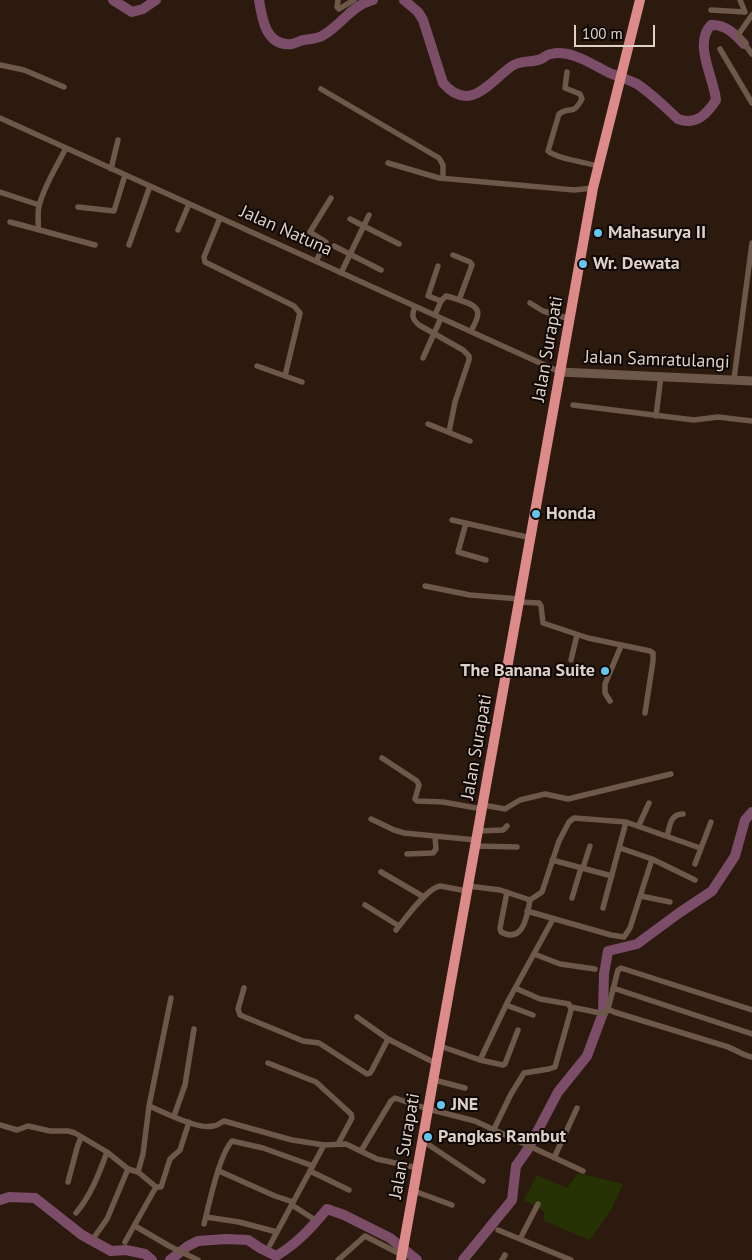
<!DOCTYPE html>
<style>
body{margin:0}
#map{position:relative;width:752px;height:1260px;overflow:hidden;background:#2d1a0e;font-family:"PT Sans",sans-serif}
canvas{display:block}
.scale{position:absolute;left:574px;top:25px;width:81px;height:22px;box-sizing:border-box;border:2px solid #ded1c8;border-top:0;padding-left:6px;font-size:15px;line-height:18px;white-space:nowrap;color:#ded1c8;-webkit-text-stroke:4px #0f0704;paint-order:stroke}
</style>
<div id="map">
<canvas width="752" height="1260"></canvas>
<div class="scale">100 m</div>
</div>
<script>
const ctx = document.querySelector('canvas').getContext('2d');
ctx.lineJoin = 'round';
function fill(path, color) { ctx.fillStyle = color; ctx.fill(path, 'evenodd'); }
function trace(path, color, width, dash) { ctx.strokeStyle = color; ctx.lineWidth = width; ctx.lineCap = dash ? 'butt' : 'round'; ctx.setLineDash(dash || []); ctx.stroke(path); }
function label(font, color, halo, rows, align = 'center') {
  ctx.font = font + ' "PT Sans",sans-serif'; ctx.lineWidth = 4; ctx.setLineDash([]); ctx.textBaseline = 'middle'; ctx.strokeStyle = halo; ctx.fillStyle = color; for (const [text, x, y, turn = 0] of rows) {
    ctx.save(); ctx.translate(x, y); ctx.rotate((+turn || 0) * Math.PI / 180); ctx.textAlign = isNaN(turn) ? turn : align; if (halo) ctx.strokeText(text, 0, 0); ctx.fillText(text, 0, 0); ctx.restore();
  }
}
fill(new Path2D(`
 M578 1173 623 1184 611 1210 590 1240 544 1221V1211L524 1200 537 1175 567 1188Z`), '#263203');
trace(new Path2D(`
 M113 0 132 12 143 9 156 0
 M259 0C262 19 266 47 292 44 296 43 300 41 303 40 310 39 316 39 322 36 342 25 350 6 373 0
 M404 0 418 12 423 20 443 83C470 114 489 82 512 66 521 60 531 63 541 59 544 58 547 54 551 54 572 49 594 66 612 74 620 77 629 80 637 84 651 93 665 107 678 119 696 126 707 114 716 100 714 78 693 44 711 25 725 24 735 34 744 44
 M0 1200 9 1197 35 1198 82 1235 111 1251 126 1250 145 1254 152 1260
 M170 1260 188 1246 198 1241 226 1239 248 1240 260 1248 276 1256C297 1244 312 1227 327 1209L344 1215 390 1238 417 1260
 M463 1260 512 1200 516 1166 528 1149 558 1092 587 1056 603 1013 604 974 608 951 637 944 679 913 712 891 735 856 745 820 752 812`), '#7c4d68', 10);
trace(new Path2D(`
 M338 0 337 7 339 9 354 0
 M711 10 745 12 740 0
 M752 15 738 35 752 54
 M720 49 752 103
 M0 65 24 70 64 87
 M567 72 565 88 580 94 582 99C572 117 571 105 559 114L548 151C557 159 585 162 598 166
 M321 89 439 158 443 165V178
 M0 118 560 372
 M388 163 439 178 574 190 593 188
 M111 169 118 140
 M0 192 39 205
 M78 207 114 211 125 175
 M220 218 204 257 205 262 294 306 300 313 285 376
 M350 219 399 244
 M10 222 95 245
 M38 229C39 221 37 214 39 206 44 186 57 166 66 148
 M178 230 189 204
 M129 245 150 186
 M334 246 381 270
 M453 255 470 262 472 265 459 300
 M316 261 326 242 310 232 331 198
 M438 266 428 296 441 301
 M341 273 369 215
 M530 303 543 311 570 319
 M415 306C412 315 411 318 419 325L463 350 469 356V360L455 402 449 432
 M435 315 441 301 446 296C451 297 457 299 462 301 483 307 480 315 471 331
 M423 358 441 318
 M257 366 302 382
 M734 379 752 243
 M573 405 694 420 718 417 752 421
 M656 416 661 376
 M428 424 470 441
 M452 520 531 538
 M466 523 458 552 486 560
 M425 586 470 595 520 599
 M519 602 539 603 541 606 543 623 588 638 650 651 653 653V661L645 713
 M571 660 577 635
 M610 701 605 693V684L621 646
 M382 758 417 781 419 785 415 799 417 801 443 802 482 809
 M483 805 505 809 520 800 545 794 568 799 671 774
 M371 819 394 830 404 833 476 840
 M639 825 649 803
 M478 831 503 830 507 826
 M667 836C670 826 670 814 683 814
 M475 846 517 847
 M620 848 652 859 695 880
 M407 854 433 853 436 849 435 836
 M552 860 612 876
 M695 864 711 822
 M583 868 590 846
 M381 872 424 897
 M468 886 500 890 530 900
 M507 892 500 928 501 932C524 944 527 915 530 900
 M641 896 670 902
 M572 898 581 868
 M530 900 542 892 559 841 569 822 574 818 626 822 700 848
 M365 905 399 926
 M603 908 626 822
 M527 911 611 935 624 937 630 928 652 859
 M396 930C405 919 427 888 440 886L467 891
 M534 954 560 964 595 969
 M244 988 238 1009 240 1015 303 1041 319 1043 367 1074 370 1073 372 1070 388 1039
 M613 988 752 1034
 M506 1005 533 1015
 M571 1007 605 1014 608 1009 614 1012 725 1046C735 1049 742 1055 752 1057
 M608 1009 618 970 621 968 752 1010
 M357 1017 388 1039 437 1064
 M440 1046 480 1060 503 1065 505 1064 518 1030
 M480 1060 508 1001 553 919
 M268 1063 316 1082 351 1114 352 1118 338 1144
 M434 1080 465 1088
 M149 1106C164 1112 198 1130 213 1126 217 1126 220 1123 224 1121L292 1140 324 1145 346 1144 377 1159 418 1168
 M174 1116 185 1085 194 1029
 M0 1125 17 1130 28 1126 50 1131H68L75 1133 107 1152 128 1169 138 1172 156 1187
 M494 1129 511 1094 524 1073 549 1069 555 1067 571 1010 569 1004 540 999 515 988
 M423 1141 483 1181
 M361 1151 391 1101 395 1098 428 1109 475 1121 583 1171
 M554 1158 577 1108
 M219 1171 275 1196 293 1202
 M310 1171 349 1190
 M138 1172 143 1154 149 1106 171 998
 M68 1182 77 1148 81 1137
 M414 1191 452 1205
 M292 1205 312 1218
 M76 1213C91 1195 99 1174 107 1152
 M206 1217 239 1222 277 1232
 M204 1224C209 1205 219 1155 232 1141L263 1148 313 1166
 M135 1226 171 1247 198 1260
 M498 1230 571 1260
 M95 1236 107 1219 128 1169
 M520 1239 538 1204
 M125 1242 156 1187H161L162 1184 170 1159 180 1150 189 1122
 M270 1245 324 1145
 M338 1260 365 1236 402 1255
 M502 1260 505 1255`), '#6e584a', 5.5);
trace(new Path2D(`
 M560 372 752 381`), '#6e584a', 9);
trace(new Path2D(`
 M401 1260 593 188 640 0`), '#dc8b89', 10);
for (const [x, y, r, color] of [
 [598,233,5,"#65c5ee"],
 [583,264,5,"#65c5ee"],
 [536,514,5,"#65c5ee"],
 [605,671,5,"#65c5ee"],
 [441,1105,5,"#65c5ee"],
 [428,1137,5,"#65c5ee"]
]) { const dot = new Path2D(); dot.arc(x, y, r, 0, 2 * Math.PI); ctx.fillStyle = color; ctx.fill(dot); trace(dot, '#0f0704', 2); }
label('18px', '#ded1c8', '#0f0704', [
 ["Jalan Natuna",286,231,24],
 ["Jalan Surapati",548,349,-80],
 ["Jalan Samratulangi",657,360,2],
 ["Jalan Surapati",477,747,-80],
 ["Jalan Surapati",405,1146,-80]
]);
label('bold 18px', '#ded1c8', '#0f0704', [
 ["Mahasurya II",608,233],
 ["Wr. Dewata",593,264],
 ["Honda",546,514],
 ["The Banana Suite",595,671,"right"],
 ["JNE",451,1105],
 ["Pangkas Rambut",438,1137]
], 'left');
</script>
